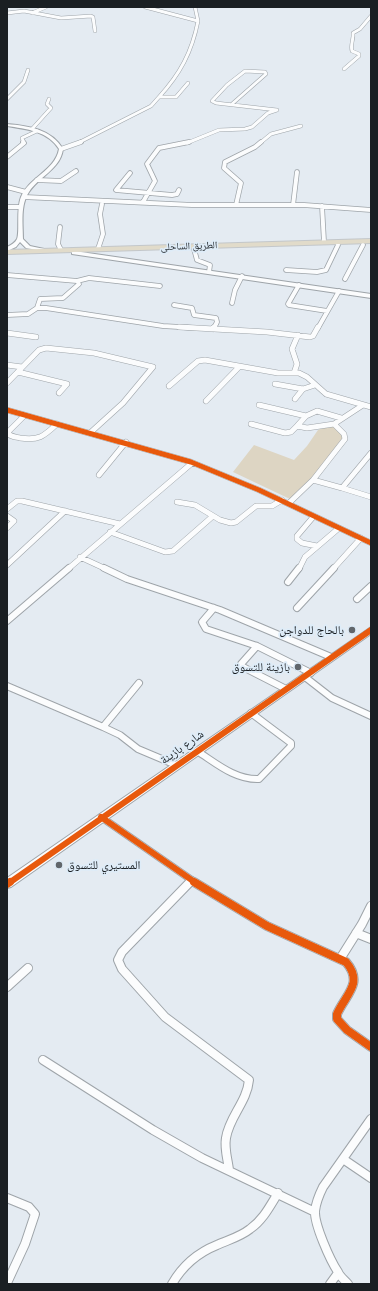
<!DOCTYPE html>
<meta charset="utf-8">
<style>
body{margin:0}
#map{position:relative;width:378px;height:1291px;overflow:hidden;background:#e4ebf2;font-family:"Golos Text",sans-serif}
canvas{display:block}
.frame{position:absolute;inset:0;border:8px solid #1a1f23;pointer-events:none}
</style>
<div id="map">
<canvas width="378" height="1291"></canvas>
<div class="frame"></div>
</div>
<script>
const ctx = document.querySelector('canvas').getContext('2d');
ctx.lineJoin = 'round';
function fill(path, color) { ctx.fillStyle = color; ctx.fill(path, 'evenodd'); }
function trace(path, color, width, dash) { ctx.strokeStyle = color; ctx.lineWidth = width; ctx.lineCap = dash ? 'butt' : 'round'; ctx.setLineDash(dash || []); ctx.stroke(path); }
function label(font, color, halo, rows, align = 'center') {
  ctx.font = font + ' "Golos Text","Noto Naskh Arabic",sans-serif'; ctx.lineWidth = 3.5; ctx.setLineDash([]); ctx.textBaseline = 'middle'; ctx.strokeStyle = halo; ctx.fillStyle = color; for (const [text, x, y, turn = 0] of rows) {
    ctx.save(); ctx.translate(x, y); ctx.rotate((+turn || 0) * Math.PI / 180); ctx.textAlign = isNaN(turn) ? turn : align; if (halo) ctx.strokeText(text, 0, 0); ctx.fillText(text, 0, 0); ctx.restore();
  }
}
fill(new Path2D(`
 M331 425 345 436 311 479 290 499 233 472 254 445 294 460 307 446 318 430Z`), '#ddd5c3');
const streetFar4 = new Path2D(`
 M145 7 198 21 195 7
 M7 13 24 11 61 18 91 16 93 17 95 31
 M32 13 46 7
 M344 69 359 56V54L352 51C350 45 354 39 353 33L360 29 371 16
 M159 97C180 74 192 52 198 21
 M7 99 24 82 28 70
 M232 104 266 74 265 72 245 71 227 85 212 101 216 103 277 110
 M32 129 51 108 47 104 49 99
 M24 143 22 138 37 131
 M78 143 151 106 159 97H176L188 83
 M187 143 219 130 245 129 252 127 268 113 277 110
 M260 143 271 134 301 126`);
const streetFar3 = new Path2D(`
 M61 149 81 142
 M7 157 24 143 23 142
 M130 173 116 190 172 195 177 194 179 190
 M37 180 61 181 76 171
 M7 187 26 192
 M24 197 192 205H304L371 210
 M143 202 155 181 147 164 159 148 189 142
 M236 205 241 183 224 168 225 162 255 147 261 142
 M293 205 297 172
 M322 206 324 242
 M7 207H21
 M60 227 58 244 61 250
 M98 249 103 234 100 214 102 204
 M194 249 197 260 210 265 209 272
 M286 270 317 272 326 270 338 245
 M7 275 77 281 89 278 160 286
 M345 279 363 245
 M299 285 288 304 289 305 327 311
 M232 303 235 290 242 276
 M174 305 192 308 194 315 216 318 217 322 214 328
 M37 308 40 299 63 298 79 284 77 281
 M7 315 28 314 37 308H46L163 326 196 328
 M318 328 339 291`);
const streetFar2 = new Path2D(`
 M179 327 267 332 310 337 313 336 318 327
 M213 329 214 327
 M7 333 36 337
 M7 365 22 367
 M18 372 67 384 59 393
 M294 373 297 364 292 349 298 335
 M7 383 39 350 46 348 94 353 153 367 123 403 90 433
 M275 384 303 389 315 385
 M169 386 198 361 205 360 278 373H299L307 377 326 394 371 407
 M295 399 303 389
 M206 401 239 367
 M259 405 306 416 297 426
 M7 410 191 462 259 490 371 543
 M24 416 8 432V434C12 437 16 437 20 438 39 441 44 436 57 424
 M306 416 317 411 341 418
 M251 424 285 433 291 432 297 426 307 428 334 424
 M99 475 126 442
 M313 480 342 488 371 453
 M342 488 371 497
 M177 502 195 505 220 520 231 523 236 522 256 506H272L282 500
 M289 503 313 480 345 439 344 434 334 424 363 405
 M7 509 17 501H22L120 524
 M7 516 14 521 7 528
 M314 516 297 536V539L302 543 317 546
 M110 532 165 552 173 551 213 516
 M80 557 106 569
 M7 565 65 511
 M68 569 192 463
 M299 569 305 557 339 528
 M333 569 361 538`);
const streetFar1 = new Path2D(`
 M104 568 127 579 220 610 331 657
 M288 582 299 568
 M357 599 371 586
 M214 608 202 622 206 629 257 646 311 673
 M297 608 334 568
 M7 621 69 568
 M257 646 241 664V666L286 689
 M305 677 332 698 371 716
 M7 686 103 727 120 735 138 749 176 765
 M103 727 139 683
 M197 751C216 763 235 780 259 779L291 746V743L251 713
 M101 817 196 883
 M189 883 192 880`);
const street = new Path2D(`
 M190 882 122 952 118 960 122 969 165 1017 249 1080C247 1102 229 1117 226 1138 224 1149 228 1160 229 1170
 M194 882 267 926 346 962C364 983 346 994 337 1014V1019L347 1030 371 1047
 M356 933 371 939
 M340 959 362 924 371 906
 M7 987 28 968
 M43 1060 153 1130 202 1158 315 1212
 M343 1159 371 1178
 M7 1198 29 1207 35 1214 25 1244 7 1283
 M172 1284C183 1265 197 1253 217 1245 228 1240 240 1237 250 1229 263 1220 270 1206 278 1193
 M330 1284 338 1273
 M348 1284C345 1280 340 1277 338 1272 330 1260 314 1224 315 1211 316 1202 319 1195 323 1187L371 1119`);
const secondary = new Path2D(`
 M7 124C29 126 51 129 63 149 60 170 39 176 29 192 20 205 23 224 23 239L30 246 49 250V252L26 248 20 242 16 247 7 251V247C11 245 15 243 17 239 20 232 16 209 21 197 29 177 55 171 59 149 48 131 26 129 7 126Z
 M74 251 371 294V298L72 254V252Z
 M371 627V634L11 887 7 888V878Z`);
const highway = new Path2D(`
 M371 239V243L7 254V250Z`);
trace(streetFar4, '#9ea4a9', 4);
trace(streetFar3, '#9ea4a9', 5.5);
trace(streetFar2, '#9ea4a9', 6);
trace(streetFar1, '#9ea4a9', 8);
trace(street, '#9ea4a9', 10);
trace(secondary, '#9ea4a9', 2);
trace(highway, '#c3c7ca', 2);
trace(streetFar4, '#fbfcfd', 3);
trace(streetFar3, '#fbfcfd', 4);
trace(streetFar2, '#fbfcfd', 5);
trace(streetFar1, '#fbfcfd', 6);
trace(street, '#fbfcfd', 8);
fill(secondary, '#fbfcfd');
fill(highway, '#e1dbca');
trace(new Path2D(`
 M7 410 191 462 259 490 371 543`), '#e8590c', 5);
trace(new Path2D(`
 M101 817 196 883
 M9 883 371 630`), '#e8590c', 6);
trace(new Path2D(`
 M194 882 267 926 346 962C364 983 346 994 337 1014V1019L347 1030 371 1047
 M7 884 10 882`), '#e8590c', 8);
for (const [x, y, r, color] of [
 [352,630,4,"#61666b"],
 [298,667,4,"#61666b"],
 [59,865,4,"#61666b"]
]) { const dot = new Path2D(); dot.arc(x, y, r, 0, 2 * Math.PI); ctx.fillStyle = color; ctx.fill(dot); trace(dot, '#deecf8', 1.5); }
label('10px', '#1a1f23', '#deecf8', [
 ["الطريق الساحلى",189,246,-2]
]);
label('12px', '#1a1f23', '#deecf8', [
 ["بالحاج للدواجن",344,630],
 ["بازينة للتسوق",290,667],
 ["المستيري للتسوق",67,865,"left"]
], 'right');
label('12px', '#1a1f23', '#deecf8', [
 ["شارع بازينة",182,747,-35]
]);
</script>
